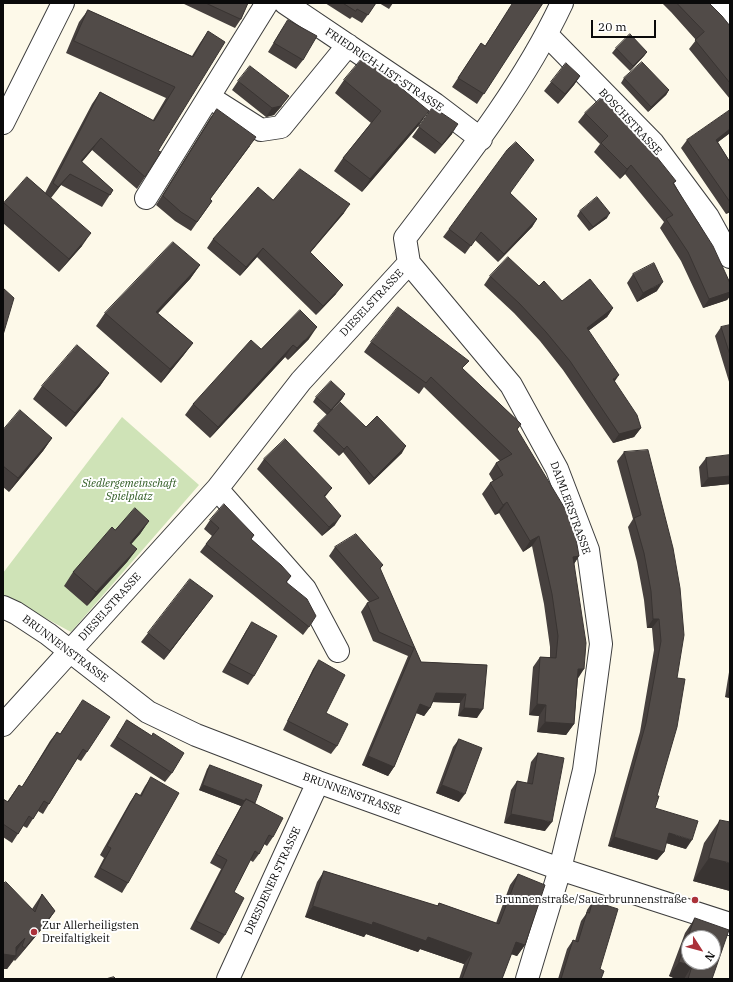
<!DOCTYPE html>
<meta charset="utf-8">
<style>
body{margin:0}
#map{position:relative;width:733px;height:982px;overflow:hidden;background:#fdf9e9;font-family:"IBM Plex Serif",serif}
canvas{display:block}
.frame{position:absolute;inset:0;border:4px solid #0a0a0a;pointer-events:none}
.north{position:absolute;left:681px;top:930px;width:40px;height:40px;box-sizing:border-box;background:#fff;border:1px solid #9d9d9d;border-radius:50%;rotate:126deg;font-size:11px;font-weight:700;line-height:16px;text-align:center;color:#0a0a0a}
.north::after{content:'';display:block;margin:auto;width:14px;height:18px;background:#ab3139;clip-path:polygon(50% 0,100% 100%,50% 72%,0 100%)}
.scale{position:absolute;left:591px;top:20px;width:65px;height:18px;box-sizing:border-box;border:2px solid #0a0a0a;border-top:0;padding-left:5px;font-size:12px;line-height:14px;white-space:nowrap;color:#0a0a0a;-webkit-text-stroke:3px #fff;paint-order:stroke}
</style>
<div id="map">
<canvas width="733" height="982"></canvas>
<div class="frame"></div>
<div class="north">N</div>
<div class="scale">20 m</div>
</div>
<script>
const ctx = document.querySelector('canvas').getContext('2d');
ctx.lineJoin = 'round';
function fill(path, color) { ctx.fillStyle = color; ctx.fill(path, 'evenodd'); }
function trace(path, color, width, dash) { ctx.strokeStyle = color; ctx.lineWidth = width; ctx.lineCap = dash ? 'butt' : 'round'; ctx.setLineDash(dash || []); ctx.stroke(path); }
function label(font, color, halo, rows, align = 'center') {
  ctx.font = font + ' "IBM Plex Serif",serif'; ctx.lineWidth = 4; ctx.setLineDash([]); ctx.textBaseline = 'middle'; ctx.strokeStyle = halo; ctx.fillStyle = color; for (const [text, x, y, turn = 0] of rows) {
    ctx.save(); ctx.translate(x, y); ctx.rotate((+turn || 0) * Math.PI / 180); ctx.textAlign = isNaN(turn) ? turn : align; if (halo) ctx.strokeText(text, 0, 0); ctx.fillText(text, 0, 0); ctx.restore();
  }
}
fill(new Path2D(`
 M122 417 199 485 71 632 3 595V573Z`), '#cfe3b7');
const minor = new Path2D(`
 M285 3 435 104 481 139
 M719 3 730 15
 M547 35 653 143 708 217 730 257
 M209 97 261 130 281 127 348 45
 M3 123 63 3
 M146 198 267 3
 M409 263 511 385 557 469 588 550 601 644 584 770 560 869 527 979
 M217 489 305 589 338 651
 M3 607 16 613 48 634 148 712 196 735 318 782 560 869 730 924
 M3 725 217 489 301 381 409 263 405 238C462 163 522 88 562 3
 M228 979 318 782`);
trace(minor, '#3d3d3d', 24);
trace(minor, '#fff', 22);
fill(new Path2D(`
 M182 3H248L241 19 235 28Z
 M325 3H376L362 23 352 17 350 19Z
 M379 3H393L389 9Z
 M513 3H543L477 104 452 87 481 43 485 46Z
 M662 3H709L730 26V99L689 49 696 40 671 12Z
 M88 10 192 56 200 43 208 31 158 151 145 177 137 189 92 150 82 162 113 190 102 207 61 185 51 198 82 246 59 272 3 223V204L27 177 45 193 92 104 100 92 153 120 166 98 66 53 79 22Z
 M288 20 303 60 296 69 268 52 282 29Z
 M616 48 647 52 644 56 630 71 612 53Z
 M580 76 574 85 558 104 544 91 551 82Z
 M624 78 669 90 666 95 648 112 621 83Z
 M344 80H396L394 83 420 124 362 192 334 171 343 158 371 123 335 93Z
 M238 81 282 106 274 115 266 117 232 90Z
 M433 107 452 134 435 154 412 137Z
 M217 109 250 146 210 199 212 201 191 231 175 221 156 205 210 118Z
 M730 110V133L718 142 730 162V212L726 214 681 148 687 140Z
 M585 113 676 181 674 183 730 283V296L727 300 703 308 681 261 660 228 664 222 625 174 620 179 594 152 600 144 578 122Z
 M510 193 537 219 532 227 498 262 475 240 465 254 443 237 449 229Z
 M273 200 344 213 310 253 336 294 316 315 257 257 240 276 207 248 213 239Z
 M580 211 607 218 589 231 577 216Z
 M200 265 190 279 158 313 193 343 183 356 161 383 96 326 105 313Z
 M633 274 657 291 637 302 627 283Z
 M490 276 539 286 562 301 613 308 607 317 588 331 615 382 641 428 634 437 613 443 563 370 540 341 514 313 484 285Z
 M730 325V385L715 336 721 327Z
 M309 339 288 360 285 357 210 438 185 415 193 404 261 349Z
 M371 342 463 369 521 424 517 430 579 556 574 564 578 678 574 724 566 735 537 732 539 716 529 715 533 667 540 657H550V647L544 604 532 546 523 552 499 513 495 515 482 494 490 483 493 481 489 474 496 463 500 461 424 387 419 394 364 352Z
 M109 373 100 386 66 427 33 399 42 386Z
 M345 394 342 399 333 409 366 427 402 453 369 485 343 452 339 456 313 431 318 424 327 415 313 402 316 397Z
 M3 430 52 438 43 451 9 492 3 487Z
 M624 452 673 548 657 796 655 808 686 849 666 843 664 852 657 860 608 846 640 732 654 650 652 628H647L644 600 637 562 628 527 633 519 617 461Z
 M730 455V484L701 487 699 467 706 458Z
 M264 459 325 497 335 525 322 536 257 469Z
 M210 520 254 535 251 539 291 576 287 582 309 627 303 635 200 552 212 536 204 529Z
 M149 521 140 534 131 544 137 549 127 562 87 606 64 586 73 572 115 530Z
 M335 547 383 565 380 569 421 662 487 665 477 718 458 716 460 703 433 702 430 708 424 716 416 713 394 767 388 776 362 765 408 656 373 641 361 612 367 603 369 602 329 556Z
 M206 605 164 660 141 642 148 633Z
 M252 622 254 676 248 685 222 672 246 631Z
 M319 660 326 713 337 746 331 754 283 730 313 669Z
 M730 666V698L725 697Z
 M83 700 87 752 81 761 77 759 49 804 43 814 38 811 27 828 23 826 12 843 3 837V799L7 802 19 785 22 787 50 741 57 732 60 734Z
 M127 720 151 736 172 773 165 782 110 746Z
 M459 739V802L436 793 453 747Z
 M538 753 545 831 504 823 511 790 517 781 527 783 531 762Z
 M210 765 255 803 273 837 267 846 264 844 259 854 253 862 250 860 234 892 225 935 219 944 190 929 221 869 210 863 241 806 199 790 207 769Z
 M151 777 128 883 122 893 94 877 104 858 100 855 130 802 136 793 140 795 145 786Z
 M720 820 730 891 693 881 704 843Z
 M324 871 437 906 439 903 496 923 510 885 518 874 525 945 517 956 511 954 502 979H459L464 964 420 949 418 952 366 934 364 937 305 917 317 882Z
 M3 884 32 909 42 894 55 911 46 924 15 961 14 960 7 969H3Z
 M593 901 601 979H558L567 949 573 940 575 941 581 921 586 914 587 910Z
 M695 918 712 979H676L669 976 685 933Z`), '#46403e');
fill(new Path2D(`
 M647 52 644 56 630 71 633 66Z
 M580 76 574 85 558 104 565 94Z
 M669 90 666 95 648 112 651 107Z
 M289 96 274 115 266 117 272 108Z
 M429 111 420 124 362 192 370 179Z
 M458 124 452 134 435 154 442 145Z
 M730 129V133L710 148 716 140Z
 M101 138 92 150 73 172 81 161Z
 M631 165 625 174 620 179 627 169Z
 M70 174 61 185 50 198 58 187Z
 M350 204 344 213 303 261 310 252Z
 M730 209V212L726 214Z
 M610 213 607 218 589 231 593 227Z
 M537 219 532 227 498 262 504 254Z
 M91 233 82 246 59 272 69 259Z
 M263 248 257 257 240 276 246 267Z
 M200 265 190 279 147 325 156 312Z
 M663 282 657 291 637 302 643 293Z
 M343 285 336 294 316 315 323 306Z
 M730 292V296L727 300 703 308 709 299Z
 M613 308 607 317 580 337 587 328Z
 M317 327 309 339 288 360 297 348Z
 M193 343 183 356 161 383 170 369Z
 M293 345 285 357 210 438 218 427Z
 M109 373 100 386 66 427 75 413Z
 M619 375 613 384V379Z
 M345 394 342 399 327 415 331 410Z
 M641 428 634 437 613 443 619 434Z
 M52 438 43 451 9 492 18 478Z
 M347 446 343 452 339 456 344 449Z
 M406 446 402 453 369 485 374 478Z
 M730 476V484L701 487 708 478Z
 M332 488 325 497 324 496Z
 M507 502 499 513 495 515 503 505Z
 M341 516 335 525 322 536 329 527Z
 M149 521 140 534 121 556 130 543Z
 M539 536 532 546 523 552 530 541Z
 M137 549 127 562 87 606 96 592Z
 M579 556 572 567 573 557Z
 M213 596 206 605 164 660 170 651Z
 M653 619H659L652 628H647Z
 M578 669H584L577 680Z
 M730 690V698L725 697Z
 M436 693 466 694 460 703 430 702Z
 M420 704 430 708 424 716 414 712Z
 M537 704 546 705 539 716 529 715Z
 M464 708 483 709 477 718 458 716Z
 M545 722 574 724 566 735 537 732Z
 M368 756 394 767 388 776 362 765Z
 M203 785 245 801 241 806 199 790Z
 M442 785 465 794 459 802 436 793Z
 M511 814 552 822 545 831 504 823Z
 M669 833 692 840 686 849 663 842Z
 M614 837 664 852 657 860 608 846Z
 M709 858 730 863V891L693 881Z
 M313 906 428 937 472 953 464 964 420 949 418 952 366 934 364 937 305 917Z
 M55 911 46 924 15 961 25 948Z
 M25 938 16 952V956L7 969H3V954L16 947Z
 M516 942 525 945 517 956 508 953Z
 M679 962 692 966 684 979H676L669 976Z`), '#393432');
const building = new Path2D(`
 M206 3H248L241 19Z
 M343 3H376L368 15 357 9 356 11Z
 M513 3H543L484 94 458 78 481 43 485 46Z
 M677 3H709L722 16 730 26V83L695 40 704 32Z
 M88 10 193 57 208 31 225 42 158 151 161 152 145 177 101 138 81 161 113 190 110 195 70 174 58 187 53 183 100 92 154 121 175 87 74 41Z
 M288 20 317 36 303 60 274 43Z
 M630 34 647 52 633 66 616 48Z
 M365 55 396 80 394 82 429 111 370 179 343 158 381 111 344 80Z
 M642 62 669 90 651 107 624 78Z
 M566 63 580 76 565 94 551 82Z
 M250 66 289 96 281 106 272 108 238 81Z
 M602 97 652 151 676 181 673 183 713 246 730 283V292L709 299 688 252 666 219 673 215 631 165 627 169 601 143 608 136 585 113Z
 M433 107 458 124 442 145 419 127Z
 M217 109 256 137 210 199 212 201 197 222 181 212 163 196Z
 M730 110V129L716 140 730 162V202L687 140Z
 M516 142 534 160 510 193 537 219 504 254 481 232 471 246 449 229 507 150Z
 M300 169 350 204 310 252 343 285 323 306 263 248 246 267 213 239 258 187 273 200Z
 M27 177 91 233 69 259 4 203Z
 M597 197 610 213 593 227 580 211Z
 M173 242 200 265 156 312 193 343 170 369 105 313Z
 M508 257 539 286 544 281 562 301 590 279 613 308 587 328 619 375 613 379 637 415 641 428 619 434 570 361 546 332 520 304 490 276Z
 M654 263 663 282 643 293 633 274Z
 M3 288 14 298 3 335Z
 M398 307 469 361 462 368 521 424 517 429 573 522 579 556 573 557 586 643 584 669H578L574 724 545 722 546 705 537 704 540 657 556 658 558 636 552 594 539 536 530 541 507 502 503 505 490 483 503 475 496 463 512 454 431 377 426 383 371 342Z
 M300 310 317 327 297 348 293 345 218 427 193 404 251 340 261 349Z
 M730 325V355L721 327Z
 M77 345 109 373 75 413 42 386Z
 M331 381 345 394 331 410 316 397Z
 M340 402 366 427 377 416 406 446 374 478 347 446 344 449 318 424Z
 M20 410 52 438 18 478 3 466V430Z
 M285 439 332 488 324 496 341 516 329 527 264 459Z
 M648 450 673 548 680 588 684 635 677 678 685 679 677 727 657 796H659L655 808 698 821 692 840 669 833 664 852 614 837 646 723 661 641 659 619H653L651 591 644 553 634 518 641 515 624 452Z
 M730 455V476L708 478 706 458Z
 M224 504 254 535 251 539 281 565 291 576 286 582 307 599 316 616 309 627 206 544 219 528 210 520Z
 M135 508 149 521 130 543 137 549 96 592 73 572 112 527 115 530Z
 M356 534 383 565 380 568 421 662 487 665 483 709 464 708 466 694 436 693 430 708 420 704 394 767 368 756 414 648 379 632 367 603 379 598 335 547Z
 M190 579 213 596 170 651 148 633Z
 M252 622 277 636 254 676 229 663Z
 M319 660 345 675 326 713 348 724 337 746 288 721Z
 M83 700 110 717 87 752 83 749 49 804 44 801 33 819 29 816 18 834 3 824V799L8 802 19 785 22 787 57 732 60 734Z
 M127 720 152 736 153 733 184 753 172 773 117 737Z
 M459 739 482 748 465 794 442 785Z
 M538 753 564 758 552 822 511 814 517 781 532 784Z
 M210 765 262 785 255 803 246 799 245 801 203 785Z
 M151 777 179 793 128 883 100 868 111 848 107 846 126 811 136 793 141 796Z
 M246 799 283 818 273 837 269 835 259 854 255 851 234 892 244 898 225 935 196 921 227 860 216 854Z
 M720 820 730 822V863L709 858Z
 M324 871 438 906 439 903 499 924 518 874 545 885 525 945 516 942 502 979H462L472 953 428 937 426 941 373 922 372 925 313 906Z
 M6 882 35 912 42 894 55 911 25 948 22 946 25 938 16 947V956L3 954V884Z
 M593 901 618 909 600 969 604 971 601 979H561L573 940 578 942 587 912 589 913Z
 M695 918 729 930 712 979H688L692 966 679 962ZM689 938H713V962H689Z
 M114 977 116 979H106Z`);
fill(building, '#514b48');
trace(building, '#393432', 1);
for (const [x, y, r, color] of [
 [695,900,4,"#ab3139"],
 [34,932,4,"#ab3139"]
]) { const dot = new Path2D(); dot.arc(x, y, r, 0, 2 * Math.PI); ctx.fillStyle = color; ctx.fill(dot); trace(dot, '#fff', 1.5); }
label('11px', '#0a0a0a', '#fff', [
 ["FRIEDRICH-LIST-STRASSE",384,70,34],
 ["BOSCHSTRASSE",630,122,47],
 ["DIESELSTRASSE",372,303,-47],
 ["DAIMLERSTRASSE",570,508,70],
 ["DIESELSTRASSE",110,607,-48],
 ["BRUNNENSTRASSE",65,649,37],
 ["BRUNNENSTRASSE",352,794,20],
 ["DRESDENER STRASSE",273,881,-65]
]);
label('italic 11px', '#2e5a22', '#fff', [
 ["Siedlergemeinschaft",129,484],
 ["Spielplatz",129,497]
]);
label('11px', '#0a0a0a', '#fff', [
 ["Brunnenstraße/Sauerbrunnenstraße",687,900],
 ["Zur Allerheiligsten",42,926,"left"],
 ["Dreifaltigkeit",42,939,"left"]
], 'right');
</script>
